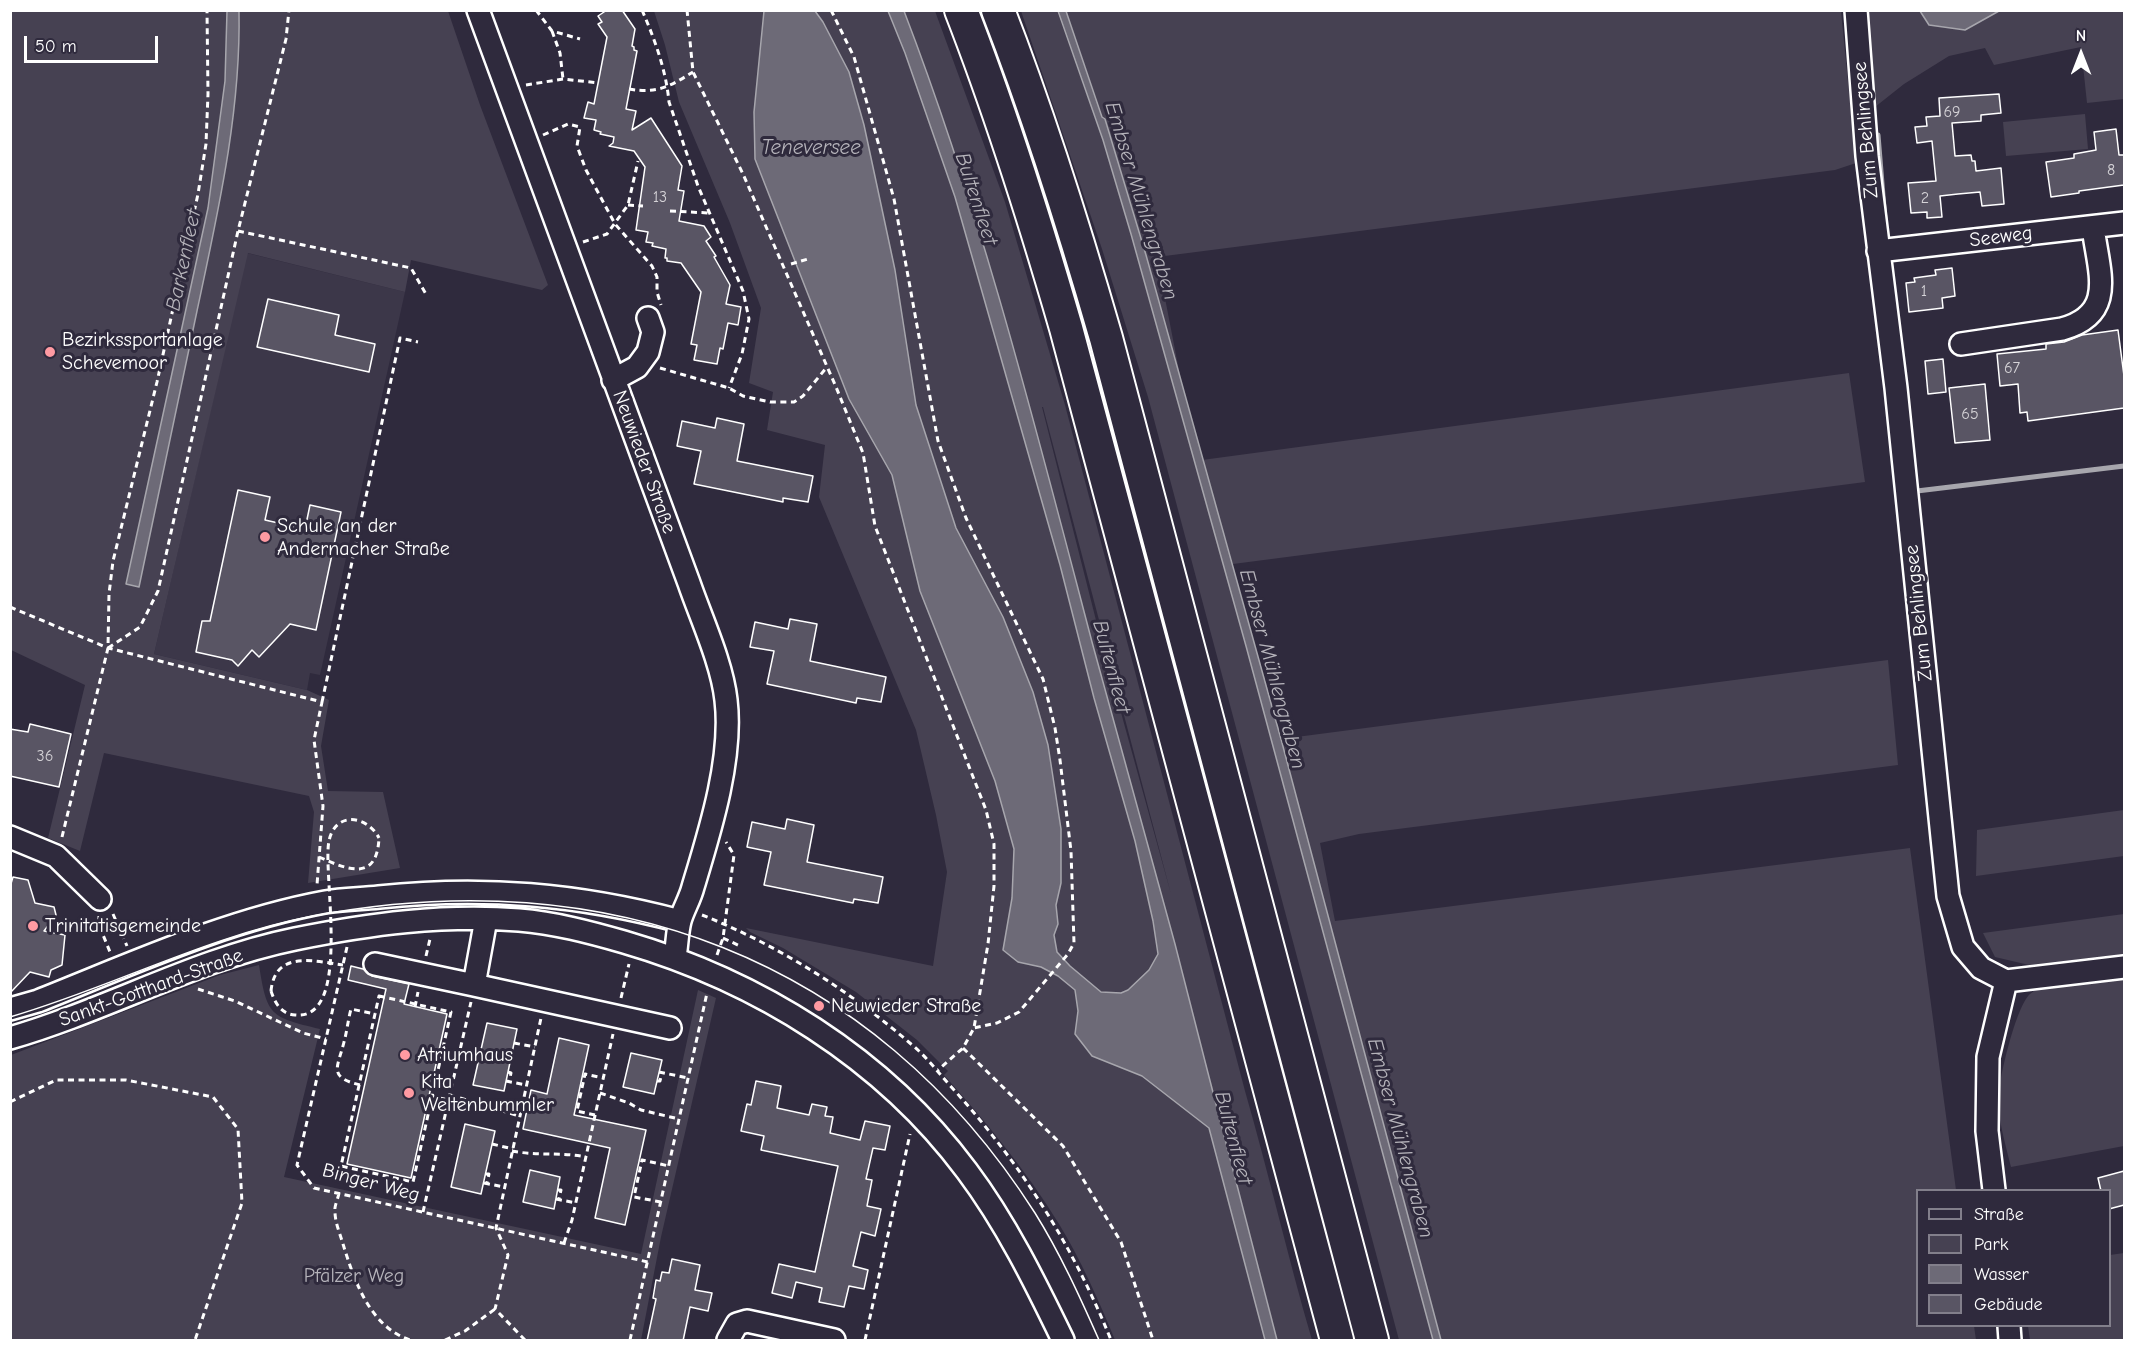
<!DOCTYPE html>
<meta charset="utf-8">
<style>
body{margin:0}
#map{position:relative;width:2135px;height:1351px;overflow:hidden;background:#2f2a3d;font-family:"Comic Neue",sans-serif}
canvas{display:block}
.frame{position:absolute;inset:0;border:12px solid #fff;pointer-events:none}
.legend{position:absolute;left:1916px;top:1189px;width:195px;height:138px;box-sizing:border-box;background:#2f2a3d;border:2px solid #827f8b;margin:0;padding:8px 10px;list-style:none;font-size:18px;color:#fff}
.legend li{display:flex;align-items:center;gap:12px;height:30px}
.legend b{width:30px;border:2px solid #827f8b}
.north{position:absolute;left:2051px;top:24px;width:60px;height:60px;-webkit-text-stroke:4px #2f2a3d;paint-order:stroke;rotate:0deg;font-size:16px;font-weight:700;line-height:24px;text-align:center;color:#fff}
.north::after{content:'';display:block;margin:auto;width:21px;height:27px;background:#fff;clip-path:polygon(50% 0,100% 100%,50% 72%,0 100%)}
.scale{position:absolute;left:24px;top:36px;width:134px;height:27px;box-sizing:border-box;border:3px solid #fff;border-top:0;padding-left:8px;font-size:18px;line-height:21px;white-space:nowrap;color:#fff;-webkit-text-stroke:4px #2f2a3d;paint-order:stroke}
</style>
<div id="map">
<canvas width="2135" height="1351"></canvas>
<div class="frame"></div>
<ul class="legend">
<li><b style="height:8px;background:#2f2a3d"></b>Straße</li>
<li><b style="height:16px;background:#464152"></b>Park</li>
<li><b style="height:16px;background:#6d6a77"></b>Wasser</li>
<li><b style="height:16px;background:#595564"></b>Gebäude</li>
</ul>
<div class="north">N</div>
<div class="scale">50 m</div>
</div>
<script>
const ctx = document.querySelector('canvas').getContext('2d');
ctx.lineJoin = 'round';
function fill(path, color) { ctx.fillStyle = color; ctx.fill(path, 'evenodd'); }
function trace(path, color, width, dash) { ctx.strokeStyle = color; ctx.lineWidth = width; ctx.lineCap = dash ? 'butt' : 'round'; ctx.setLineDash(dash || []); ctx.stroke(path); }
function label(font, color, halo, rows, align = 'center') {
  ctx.font = font + ' "Comic Neue",sans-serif'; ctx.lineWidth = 6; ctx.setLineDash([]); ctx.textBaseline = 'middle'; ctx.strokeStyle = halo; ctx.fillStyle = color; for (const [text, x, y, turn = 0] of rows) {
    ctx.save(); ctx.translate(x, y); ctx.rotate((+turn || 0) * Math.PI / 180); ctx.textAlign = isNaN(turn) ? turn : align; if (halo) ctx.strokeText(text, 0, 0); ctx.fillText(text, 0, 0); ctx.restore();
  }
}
fill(new Path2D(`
 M247 253 405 292 320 675 310 673 307 690 154 654Z`), '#3c3749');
fill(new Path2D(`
 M10 11H448L480 105 548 285 542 290 411 260 405 292 248 253 154 654 307 690 329 700 321 746 328 791 383 792 400 868 308 883 314 812 309 796 104 753 80 851 48 838 85 685 11 650Z
 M654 11H935L1005 202 1065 405 1245 1091C1269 1174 1288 1258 1312 1340H1115C1099 1301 1081 1260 1059 1224 1026 1170 986 1122 944 1075L948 1071 917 1040 856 992 783 948 750 932 746 928 933 966 947 872 936 815 916 730 819 497 825 445 767 430 773 392 749 383 761 308 730 223 679 102 665 45ZM1042 407H1043L1171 894 1101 640Z
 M1021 11H1057L1103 140 1131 234 1246 646 1433 1340H1399L1148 397 1102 249Z
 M1066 11H1841L1856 163 1835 170 1157 257 1183 391 1146 255 1105 119 1103 118Z
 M1866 11H1920L1929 25 1965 30 1999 11H2124V99L2087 103 2081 47 1994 65 1985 48 1949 56 1904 84 1875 107Z
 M2085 114 2088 149 2006 156 2003 122Z
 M1849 373 1865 482 1233 564 1202 460Z
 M1888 660 1898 765 1359 834 1320 843 1335 921 1910 848 1956 1190H1918V1326H1974L1976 1340H1441L1281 739Z
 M2124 810V856L1976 876 1977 830Z
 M2124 914V954L2029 965 1995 957 1983 933Z
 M259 965C267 1016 270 1017 320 1029L284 1177 641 1254 698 990 716 998 661 1237 641 1340H11V1055L220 975Z
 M2124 974V1146L2011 1167C2007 1150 1997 1115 1998 1099 1999 1079 2016 1006 2030 994 2051 976 2098 977 2124 974Z
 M2124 1253V1340H2030L2028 1326H2110V1255Z`), '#464152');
const water = new Path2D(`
 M227 11H239C241 112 218 212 197 311 177 403 158 495 139 587L126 584 208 208 225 81Z
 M764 11H815L823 22 849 72 864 125 895 270 916 405 956 528 1003 617 1033 692 1048 745 1061 829V883L1056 905 1058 924 1054 935 1057 952 1070 966 1101 992 1121 993 1128 990 1149 970 1158 954 1153 921 1135 841 1094 698 1060 565 955 197 905 53 888 11H904C983 217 1036 429 1092 642 1119 743 1148 843 1175 944 1209 1076 1242 1208 1277 1340H1265L1209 1128 1142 1076 1092 1056 1075 1034 1078 1011 1075 990 1058 976 1041 967 1018 962 1003 950 1012 898 1014 849 995 781 920 591 892 475 849 399 755 159 754 112Z
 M1058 11H1066L1102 117 1105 119 1146 255 1281 739 1441 1340H1433L1246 646 1131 234 1103 140Z
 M1920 11H1999L1965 30 1929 25Z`);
fill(water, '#6d6a77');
trace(water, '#a7a6ad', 1.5);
trace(new Path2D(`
 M1878 135 1885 220
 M1916 487 1917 491 2124 466`), '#a7a6ad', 5);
const building = new Path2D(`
 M607 10H622L635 29 632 46 634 47V50L637 51 626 109 636 111 632 130 651 118 682 166 678 190 684 191 679 221 704 226 711 237 706 241 716 256 714 257 730 285 726 304 741 307 738 325 728 323 723 349 720 348 717 364 694 360 697 345 691 344 701 292 681 263 667 261V258H665L666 249 652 246 653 243 646 242 648 232 636 230 645 167 634 151 609 146 613 143 614 137 600 134 601 132 594 130 596 120 584 118 588 102 594 104 607 37 598 24 602 22 598 16Z
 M1999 94 2001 113 1981 115V121L1952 123 1955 156 1971 155 1972 161H1975L1976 171 2001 168 2004 204 1982 206 1980 192 1958 194 1940 196 1942 217 1927 218V212L1911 213 1908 183 1936 181 1932 141 1917 143 1915 127 1927 126 1926 117 1940 116 1939 98Z
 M2116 129 2119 155H2124V185L2079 191V193L2051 197 2046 162 2074 158V154L2096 150 2094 132Z
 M1952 268 1955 296 1942 298 1943 308 1909 312 1906 283 1915 282 1914 278 1936 275 1935 270Z
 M268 299 339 315 335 335 375 344 369 372 257 347Z
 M2118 330 2124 376V408L2028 421 2027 412 2020 413 2018 384 2000 386 1997 354 2046 349V344L2064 342 2082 335Z
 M1943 359 1946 392 1928 394 1925 361Z
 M1985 384 1990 440 1955 443 1949 388Z
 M717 418 744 424 737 461 813 476 808 502 783 498V502L694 484 701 451 677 446 682 421 715 428Z
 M238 490 270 497 265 520 305 529 310 505 341 512 316 630 290 624 259 657 252 650 238 666 232 660 196 652 202 621H210Z
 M790 619 817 624 810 661 886 677 881 702 857 698 856 703 767 684 774 651 750 647 755 622 788 629Z
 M30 724 71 734 59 787 10 776V729L28 732Z
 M787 819 814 825 807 862 883 877 878 903 854 899 853 903 764 885 771 852 747 847 752 822 785 829Z
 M13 877 28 880 35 903 54 907 56 915 44 931 65 935 62 965 51 970 49 977 30 972 10 993V887Z
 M351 966 363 969 372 976 409 984 404 1004 447 1014 411 1178 347 1164 386 989 348 980Z
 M487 1023 517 1029 504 1091 473 1085Z
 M559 1038 589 1045 574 1115 646 1130 625 1225 595 1218 610 1148 523 1129 531 1090 547 1094Z
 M631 1053 662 1060 654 1094 623 1087Z
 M756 1081 781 1086 777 1108 809 1115 812 1104 827 1107 825 1116 833 1117 830 1133 860 1140 865 1121 890 1126 885 1150 873 1148 866 1179 872 1180 867 1206 881 1209 875 1236 861 1232 853 1266 868 1270 864 1289 849 1286 844 1307 819 1302 822 1288 796 1282 792 1298 772 1293 779 1264 815 1272 838 1166 761 1150 764 1136 741 1131 747 1104 751 1105Z
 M465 1124 495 1131 481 1194 451 1187Z
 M530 1170 560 1177 554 1209 523 1202Z
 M2124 1171V1205L2109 1209V1191H2101L2098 1178Z
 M672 1259 700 1265 695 1290 712 1293 708 1311 690 1307 683 1341H647L656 1299 653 1298 656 1280 660 1281 662 1272 669 1273Z`);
fill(building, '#595564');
trace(building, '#fff', 1.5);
const minor = new Path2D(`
 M478 10 689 583C701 618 722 663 726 700 733 758 710 831 693 887 690 899 683 910 680 921 677 933 677 946 675 957
 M1856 10 1867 156 1896 388 1948 896 1963 947 1981 968 2006 981
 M1878 251 2124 223
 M1961 344 2062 329C2118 314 2098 270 2093 227
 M613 380 637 367 648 352 653 332 648 318
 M10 837 56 856 100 899
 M486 919 474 985 670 1028
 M375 964 474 985
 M2006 981 2124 967
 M10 1009 38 1001C131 964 227 920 325 902 343 899 361 899 379 897 483 886 578 894 680 921
 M10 1038C107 1010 196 959 295 939 369 924 444 914 519 920 555 923 589 932 624 942 758 981 883 1058 967 1171 1006 1223 1035 1282 1063 1340
 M1994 1190 1987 1131 1988 1057 2006 981
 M2009 1326 2010 1340
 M728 1340 737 1324 747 1321 834 1340`);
const highway = new Path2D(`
 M961 10C1002 115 1035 221 1066 328L1337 1340
 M998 10C1040 118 1074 227 1106 338L1372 1340`);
trace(minor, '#fff', 26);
trace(highway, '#fff', 36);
trace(new Path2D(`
 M536 10 552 31 580 39
 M642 10C655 40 666 70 669 102L698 186 743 291 749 319 742 354 729 388
 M687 10 693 72 743 174 836 387 863 453 875 526 986 810 994 844V886L988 944 974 1028 963 1048 938 1070
 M831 10 854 57 894 199 938 441 966 518 1043 679 1055 728 1060 760 1071 851 1074 943 1068 954 1019 1012 997 1023 974 1028
 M552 31 560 53 563 79
 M526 85 563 79 599 83
 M629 89C658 94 670 86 693 72
 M543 135 568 124 580 127 577 146 586 170 615 224 652 266 657 277V292L661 305
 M628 205 643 206
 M670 211 709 213
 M238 231 411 268 427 296
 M583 242 607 234 628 205 638 161
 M791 264 808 259
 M660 368 729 388 743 396 770 402H794L803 396 827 367
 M10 607 108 648 322 702 314 740 323 806 317 885
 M108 648 140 627 158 591 238 231 286 39 289 10
 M322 702 400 338 418 342
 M62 837 108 648 109 594 113 561 157 382 198 194 206 144 208 94 207 10
 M319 857C348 870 377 882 379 838
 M113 914 127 946
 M702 915C778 945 850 991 911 1044 928 1058 940 1075 955 1091 1023 1167 1073 1246 1111 1340
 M99 916V925L110 952
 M723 938 740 946
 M347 947 297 1165 314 1188 648 1262
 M717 955 723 938 734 855 726 842
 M426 956 430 939
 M198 989 235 1001 303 1033 326 1039
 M271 991C275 950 314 961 343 965
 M379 996 451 1012 413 1182 341 1166Z
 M621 998 629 964
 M839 1001 844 993
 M415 1007 418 992
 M514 1043 535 1047
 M963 1048 1063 1146 1121 1242 1153 1340
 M508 1072 511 1073 509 1082
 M659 1072 688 1078
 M506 1081 526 1085
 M657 1081H660L662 1072
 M360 1085C327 1077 338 1067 344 1042 347 1031 348 1020 351 1009L375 1014
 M600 1093 629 1103 641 1110 679 1119
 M450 1095 519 1116
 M429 1096 449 1100
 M10 1102 56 1080H126L213 1097 238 1129 242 1203 195 1340
 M595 1115 577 1111 585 1074 603 1078
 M492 1144 513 1149
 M512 1151C537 1156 561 1152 586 1157
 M486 1174H489L487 1183
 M484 1183 504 1187
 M558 1190H561L559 1199
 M339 1193C338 1199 334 1206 335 1212 335 1222 340 1234 343 1244 354 1280 370 1327 410 1340
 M556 1199 576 1203
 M661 1202 634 1197 642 1160 669 1166
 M423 1212 471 1002
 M564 1243 572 1220 613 1034
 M445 1340 465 1331 495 1309
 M525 1340 495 1309 508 1255 496 1228 541 1018
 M630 1340 707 993
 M865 1340 910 1134`), '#fff', 3, [6, 4.5]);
trace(minor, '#2f2a3d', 21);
trace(highway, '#2f2a3d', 32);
trace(new Path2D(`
 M10 1017C113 987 207 936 313 916 606 860 872 957 1035 1213 1060 1253 1080 1297 1099 1340`), '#fff', 1.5);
trace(new Path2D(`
 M271 991C275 1003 281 1014 295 1015 353 1021 322 873 329 841 335 811 367 815 379 838`), '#fff', 3, [6, 4.5]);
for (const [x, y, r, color] of [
 [50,352,6,"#ff9aa2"],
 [265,537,6,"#ff9aa2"],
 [33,926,6,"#ff9aa2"],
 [819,1006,6,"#ff9aa2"],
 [405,1055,6,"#ff9aa2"],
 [409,1093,6,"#ff9aa2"]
]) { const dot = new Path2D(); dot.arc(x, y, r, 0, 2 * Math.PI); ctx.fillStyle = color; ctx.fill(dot); trace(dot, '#2f2a3d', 2); }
label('16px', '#d6d4d8', null, [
 ["69",1952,112],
 ["8",2111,170],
 ["13",660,197],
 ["2",1925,198],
 ["1",1924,291],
 ["67",2012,368],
 ["65",1970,414],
 ["36",45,756]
]);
label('20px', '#fff', '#2f2a3d', [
 ["Zum Behlingsee",1866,130,-95],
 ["Seeweg",2001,237,-7],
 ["Neuwieder Straße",644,462,70],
 ["Zum Behlingsee",1919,613,-96],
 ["Sankt-Gotthard-Straße",151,988,-20],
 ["Binger Weg",371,1183,15]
]);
label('20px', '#fff', '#2f2a3d', [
 ["Bezirkssportanlage",62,340],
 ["Schevemoor",62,363],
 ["Schule an der",277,526],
 ["Andernacher Straße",277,549],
 ["Trinitatisgemeinde",45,926],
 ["Neuwieder Straße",831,1006],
 ["Atriumhaus",417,1055],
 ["Kita",421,1082],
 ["Weltenbummler",421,1105]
], 'left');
label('20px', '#b5b3ba', '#2f2a3d', [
 ["Pfälzer Weg",354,1276]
]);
label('italic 21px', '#b6b4bb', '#2f2a3d', [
 ["Teneversee",811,148],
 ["Bultenfleet",976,199,72],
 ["Embser Mühlengraben",1141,201,73],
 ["Barkenfleet",184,260,-78],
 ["Bultenfleet",1111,667,75],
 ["Embser Mühlengraben",1272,669,75],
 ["Bultenfleet",1233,1138,75],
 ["Embser Mühlengraben",1400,1138,75]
]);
</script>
